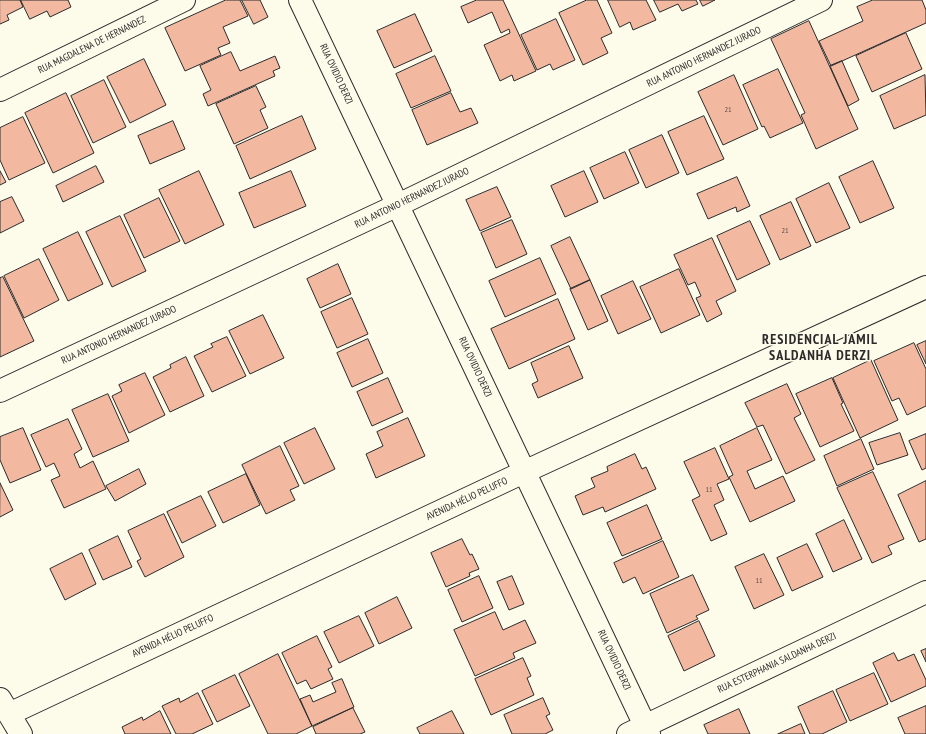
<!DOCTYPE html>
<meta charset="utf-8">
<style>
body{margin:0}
canvas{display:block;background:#fdfbea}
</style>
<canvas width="926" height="734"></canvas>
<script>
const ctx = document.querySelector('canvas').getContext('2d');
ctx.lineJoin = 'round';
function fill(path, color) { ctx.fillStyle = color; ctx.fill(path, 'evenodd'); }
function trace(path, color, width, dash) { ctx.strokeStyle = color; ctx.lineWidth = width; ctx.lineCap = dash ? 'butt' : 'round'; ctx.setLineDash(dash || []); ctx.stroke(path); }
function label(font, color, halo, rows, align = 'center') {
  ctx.font = font + ' "PT Sans Narrow",sans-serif'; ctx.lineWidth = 3; ctx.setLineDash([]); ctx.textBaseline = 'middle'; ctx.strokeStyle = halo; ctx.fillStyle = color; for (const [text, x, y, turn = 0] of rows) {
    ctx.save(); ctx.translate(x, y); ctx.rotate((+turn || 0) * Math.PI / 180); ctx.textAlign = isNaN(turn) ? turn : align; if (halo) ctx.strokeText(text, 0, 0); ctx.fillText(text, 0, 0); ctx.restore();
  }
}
const building = new Path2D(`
 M0 0H20L23 7 7 15 9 20 0 24Z
 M21 0H68L71 7 50 17 47 11 30 19Z
 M226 0H240L248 16 223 27 230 43 218 48 221 55 185 71 165 28Z
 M242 0H260L268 17 254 24Z
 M477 0H503L536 71 514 81 512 75 500 81 484 45 510 33 509 29 501 33 492 12 468 23 461 7Z
 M587 0H597L612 33 601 38 608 53 583 65 559 13Z
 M608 0H646L656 20 633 30 630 22 620 27Z
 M654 0H696L698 4 682 11 678 4 660 12Z
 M700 0H715L703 6Z
 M873 0H922L926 10V23L831 66 819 41 863 21 857 7Z
 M415 14 432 51 394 68 377 31Z
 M556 19 575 60 553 70 550 64 537 70 521 35Z
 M809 21 858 129 816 149 801 115 805 113 771 39Z
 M906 33 922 69 872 92 856 56Z
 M231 52 240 71 275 56 280 68 273 71 275 76 208 106 203 94 211 90 200 66Z
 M435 56 451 91 411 108 396 74Z
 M144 59 166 105 130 123 107 77Z
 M842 61 859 100 848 106 830 66Z
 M778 69 803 123 770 138 764 126 762 127 743 85Z
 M734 75 758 129 723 145 698 92Z
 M925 75 926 115 894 129 880 96Z
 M104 80 126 127 93 143 71 96Z
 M256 86 266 107 260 110 268 128 234 144 216 104Z
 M66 93 94 153 53 173 25 113Z
 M451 93 460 112 471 108 478 123 427 145 412 110Z
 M302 116 316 149 250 179 236 146Z
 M704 116 724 159 687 175 668 132Z
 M23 117 45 163 9 180 0 160V128Z
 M173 121 185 149 150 164 138 136Z
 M662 135 679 173 646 188 629 150Z
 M625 152 639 183 604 199 590 168Z
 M873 161 894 208 860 223 839 177Z
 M96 166 104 182 63 202 56 186Z
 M0 171 6 182 0 185Z
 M199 171 224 225 185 244 159 190Z
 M291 171 306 206 254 228 239 193Z
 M584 171 598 202 565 217 551 186Z
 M737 177 750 206 737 212 736 207 708 219 697 194Z
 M829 183 850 228 816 243 796 199Z
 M497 187 511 217 480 231 466 200Z
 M12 197 24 221 0 233V202Z
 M159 198 180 241 144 258 124 215Z
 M791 202 811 246 780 260 760 216Z
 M120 216 146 271 112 287 86 232Z
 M512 220 527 254 496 268 481 233Z
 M750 221 770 264 737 280 717 236Z
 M78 232 103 284 68 301 43 249Z
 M570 237 590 280 571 289 551 246Z
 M712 238 736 291 716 301 722 314 707 322 696 298 701 296 695 282 688 285 674 255Z
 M540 258 556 294 505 317 489 281Z
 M39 259 59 300 24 318 4 276Z
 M338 264 351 294 320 308 307 279Z
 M679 269 700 315 661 333 640 287Z
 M3 277 34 341 0 357V278Z
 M590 280 608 321 588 330 570 289Z
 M633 281 651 319 618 334 601 296Z
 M352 298 368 334 337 348 321 312Z
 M558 299 575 339 509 369 491 329Z
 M263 315 284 358 250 374 229 331Z
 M227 337 246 376 212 392 194 356 213 347 211 344Z
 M368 339 383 373 352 387 337 353Z
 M926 341V364L917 345Z
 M914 343 926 369V406L907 415 899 398 892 401 874 361Z
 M569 346 583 378 538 398 532 384 538 381 531 363Z
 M186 357 204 396 170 412 153 377 171 368 170 365Z
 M871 360 898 420 860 438 833 378Z
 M145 373 165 415 129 433 112 396 122 391 119 385Z
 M388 378 403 412 372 426 357 392Z
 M832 378 843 403 841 404 854 431 820 447 796 394Z
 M787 384 801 414 794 418 815 460 786 474 763 425 757 427 745 403Z
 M108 394 129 441 93 457 72 410Z
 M408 418 425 456 376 478 366 454 383 446 377 432Z
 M68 419 82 449 74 454 80 468 93 461 106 489 64 508 51 480 60 476 54 463 46 467 31 435Z
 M23 428 41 470 10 483 0 460V437Z
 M315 428 335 469 304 484 284 443Z
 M757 428 772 460 747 471 755 489 783 476 795 501 750 522 729 477 733 475 720 446Z
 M900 433 908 455 877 465 869 443Z
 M926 434V468L922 470 909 441Z
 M861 439 874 469 837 486 824 456Z
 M280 446 299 486 290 490 295 500 266 514 242 465Z
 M715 448 729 479 717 484 724 500 714 505 727 534 711 541 692 500 700 496 684 462Z
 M635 454 642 469 646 467 656 489 605 512 603 507 583 515 575 496 595 487 591 478 608 471 607 467Z
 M139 469 146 484 115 501 106 486Z
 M873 472 904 539 888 546 892 554 872 563 837 488Z
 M246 474 260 505 223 523 208 492Z
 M926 481V539L919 542 898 495Z
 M0 483 13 510 0 517Z
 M201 496 216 526 182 543 167 512Z
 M647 505 662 539 622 556 607 523Z
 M164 514 184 557 145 577 137 561 141 559 128 531Z
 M844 520 862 559 833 572 816 534Z
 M118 536 132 567 103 580 89 550Z
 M462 539 470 555 472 554 479 569 469 573 470 576 446 587 431 553Z
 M663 541 679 577 643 594 635 577 623 583 614 563Z
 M807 544 823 577 792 591 777 558Z
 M82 553 96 584 65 600 50 569Z
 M764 554 784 595 754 609 735 567Z
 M693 575 709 610 696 616 698 619 667 633 650 594Z
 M479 576 493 608 462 622 448 590Z
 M512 576 524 604 509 610 497 582Z
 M397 597 412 628 379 644 365 613Z
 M495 612 503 630 525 620 536 643 513 653 515 658 475 676 454 630Z
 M359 616 374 646 339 663 324 632Z
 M699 621 715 656 684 671 668 636Z
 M317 636 332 667 328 669 333 679 311 689 306 680 297 684 282 653Z
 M926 649V662L921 651Z
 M894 653 898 661 914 654 926 680V686L891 702 873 663Z
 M278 654 312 726 296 734H268L239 674Z
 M523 658 531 676 527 678 534 695 491 715 475 679Z
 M874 673 888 704 850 721 836 690Z
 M235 675 250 706 217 722 202 691Z
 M342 679 354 707 312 726 300 699 310 695 313 702 336 692 332 683Z
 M833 691 847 722 822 734H810L798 707Z
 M198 693 213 724 192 734H176L162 706 179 698 180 702Z
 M543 698 550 714 546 716 553 730 545 734H512L504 715Z
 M926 706V734H905L898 718Z
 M353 708 365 732 360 734H316L313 727Z
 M739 709 750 734H708L704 725Z
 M160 711 171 734H125L122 727 142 717 143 720Z
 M452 711 464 734H420L417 728Z
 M801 724 805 734H778Z`);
fill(building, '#f2b8a0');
trace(building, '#2b2b2b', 1);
const minor = new Path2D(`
 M300 0 649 734
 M0 90 184 0
 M0 391 398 205 821 0
 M0 699 21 734
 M9 714 524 472 926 287
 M628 734 926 592`);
trace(minor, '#2b2b2b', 24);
trace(minor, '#fdfbea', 22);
label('8px', '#5d4e48', null, [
 ["21",728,110],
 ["21",785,231],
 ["11",709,490],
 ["11",759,581]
]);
label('10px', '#2b2b2b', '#fdfbea', [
 ["RUA MAGDALENA DE HERNANDEZ",92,45,-26],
 ["RUA ANTONIO HERNANDEZ JURADO",704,57,-26],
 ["RUA OVIDIO DERZI",336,74,65],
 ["RUA ANTONIO HERNANDEZ JURADO",412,198,-26],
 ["RUA ANTONIO HERNANDEZ JURADO",119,335,-25],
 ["RUA OVIDIO DERZI",475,367,65],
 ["AVENIDA HÉLIO PELUFFO",467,499,-25],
 ["AVENIDA HÉLIO PELUFFO",173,636,-25],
 ["RUA OVIDIO DERZI",614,660,65],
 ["RUA ESTERPHANIA SALDANHA DERZI",777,663,-25]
]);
ctx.letterSpacing = '1px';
label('bold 14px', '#2b2b2b', '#fdfbea', [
 ["RESIDENCIAL JAMIL",820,340],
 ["SALDANHA DERZI",820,356]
]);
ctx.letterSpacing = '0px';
</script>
